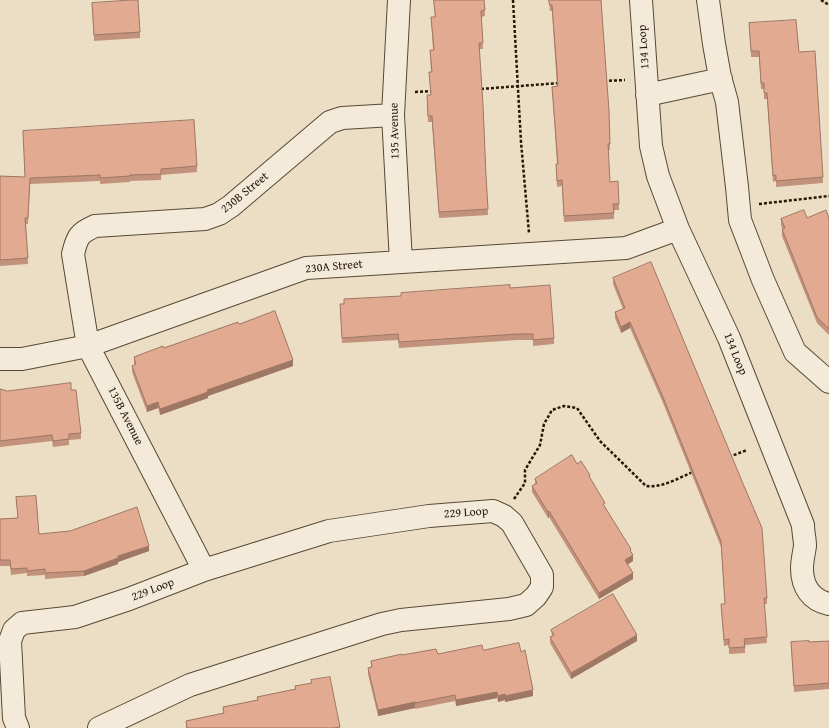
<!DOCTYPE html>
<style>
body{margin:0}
canvas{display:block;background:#ecdec4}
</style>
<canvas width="829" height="728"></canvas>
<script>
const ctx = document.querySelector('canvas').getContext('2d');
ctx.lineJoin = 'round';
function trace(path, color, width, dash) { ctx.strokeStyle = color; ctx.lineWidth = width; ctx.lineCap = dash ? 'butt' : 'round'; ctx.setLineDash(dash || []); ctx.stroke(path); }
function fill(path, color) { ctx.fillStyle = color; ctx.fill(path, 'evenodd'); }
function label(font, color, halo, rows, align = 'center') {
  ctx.font = font + ' "Gentium Book Plus",serif'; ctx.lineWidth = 4; ctx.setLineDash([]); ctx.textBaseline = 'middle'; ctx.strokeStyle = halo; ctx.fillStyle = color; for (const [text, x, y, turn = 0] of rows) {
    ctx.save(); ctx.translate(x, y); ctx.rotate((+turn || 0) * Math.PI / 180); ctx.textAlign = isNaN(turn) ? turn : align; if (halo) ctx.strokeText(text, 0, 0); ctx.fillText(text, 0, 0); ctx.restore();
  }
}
const street = new Path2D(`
 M399 0 393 115 401 262
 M641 0 651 146 658 176 678 229 729 338 803 525C803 532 805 539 805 546 804 553 802 561 802 568 802 587 811 600 829 604
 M708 0 714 44 720 77 727 102 737 187 740 220 763 280 795 352 829 382
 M647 95 721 79
 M0 359H22L88 346 306 268 626 248 678 229
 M204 570 88 346 73 254C77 237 79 233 95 226L205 219 219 214 231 206 330 122 342 118 393 115
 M18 728 14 718 10 641 14 630 22 623 75 617 129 599 204 570 329 531 429 516 493 511 504 516 512 523 542 575V587L536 596 526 605 509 609 401 620 382 624 190 685 99 728`);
trace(street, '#584937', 24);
trace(new Path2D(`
 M513 0 521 142 529 233
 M821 0 829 5
 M604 81 625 80
 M481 89 559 83
 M415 92 434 91
 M759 204 829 196
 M729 457 747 450
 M514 499 525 483V470L540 445 544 424 552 410 564 406 577 408 600 441 646 486C663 488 678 478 693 472`), '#261708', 2.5, [3, 2]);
trace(street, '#f3ead9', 22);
fill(new Path2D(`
 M434 0H484L485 16 481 17 483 49H479L486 175 488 215 439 218 432 122H428L427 101V95H431L429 72H431L430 50H433L431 17H435Z
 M549 0 609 111 610 150H608L610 182 619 204V210H614V219L564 222 562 186 557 187 556 170V164H557L552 87 557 86 552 11H550Z
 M92 3 140 32V38L94 41Z
 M749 23 799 52 823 177V183L776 187V181L773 182 767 99H764V89H761L759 57H751Z
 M23 131 197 166V172L161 175V180L130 181V182L100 184V181L30 184 28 224H26L28 264 0 266V176L25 177Z
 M807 218H829V335L817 323 782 236V229H783L781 226V219Z
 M613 278 767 598V604H764L767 643 745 645V653L729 654V645L724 646 721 604H725L721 547 663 403 630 328 621 333 615 318V312L623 309 613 284Z
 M510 288 554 338V344L533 346V340H517L399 348 398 340 342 343 340 304 401 296V293Z
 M239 324 293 366 208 396V398L160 415 158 408 147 412 132 372V366L134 365V357Z
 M0 389 7 391 71 390 81 433V439L69 440V445L53 447 52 441 0 447Z
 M577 464 590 478 605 507 631 552 633 561 628 564 633 579 599 599 549 517 548 518 532 492V486L535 484V479Z
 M16 497 39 534 149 551 118 562V564L84 576 45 579V575L27 576V573L11 575 10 566H0V519L18 518Z
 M551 630 637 641 571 679 550 643V637L552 636Z
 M829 641V689L794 692 791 642H809Z
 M483 650 521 652 533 696 505 702V700L498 702 497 698 456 706 455 701 415 709V708L378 716 368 674V668L371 667V661L402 655 438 654Z
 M311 680 340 727V728H186V721L223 713V707L257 700V697L295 689V686L311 683Z`), '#c2927c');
fill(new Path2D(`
 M630 322V328L621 333V327Z
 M293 360V366L208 396V398L160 415V409L207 390Z
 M158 402V408L147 412V406Z
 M549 511V517L548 518V512Z
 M149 546V551L118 562V564L84 576V571L118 556Z
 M633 555V561L625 566V560Z
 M633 573V579L599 599V593Z
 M637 635V641L571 679V673Z
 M533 690V696L505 702V696Z
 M497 692V698L456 706V700Z
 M505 694V700L498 702V696Z
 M415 702V708L378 716V710Z`), '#9e7765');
const building = new Path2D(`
 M131 0H138L140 32 94 35 92 3Z
 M434 0H484L485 10 481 11 483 43H479L483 105 486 175 488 209 439 212 432 116H428L427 95H431L429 72H432L430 50H434L431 17H435Z
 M549 0H601L609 111 610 144H608L610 182 618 181 619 204H613L614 213 564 216 562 180 557 181 556 164H558L552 87 558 86 552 5H550Z
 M796 20 799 52 815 51 823 177 776 181V175L773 176 767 93H764V83H761L759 51H751L749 23Z
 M194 120 197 166 161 169V174L130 175V176L100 178V175L30 178 28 218H25L28 258 0 260V176L25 177 23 131Z
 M804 210 807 218 826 210 829 218V329L817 317 782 229 785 228 781 219Z
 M651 262 744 486 762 528 767 598H764L767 637 744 639 745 647 729 648V639L724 640 721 604H725L721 541 663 397 630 322 621 327 615 312 625 308 613 278Z
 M510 285V288L550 285 554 338 533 340V334H517L399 342 398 334 342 338 340 304H344V299L401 296V293Z
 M275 311 293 360 207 390 208 392 160 409 158 402 147 406 132 366 136 364 134 357 163 346 164 348 238 322 239 324Z
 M71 383V390H76L81 433 69 434V439L53 441 52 435 0 441V389L7 391Z
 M572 455 577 464 581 461 590 475 589 476 605 503 603 504 631 549 630 550 633 555 625 560 633 573 599 593 549 511 548 512 532 486 537 483 535 479Z
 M36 496 39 534 70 531 137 507 149 546 118 556V558L84 571 45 573V569L27 571V568L11 569 10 560H0V519L18 518 16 497Z
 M613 594 637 635 571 673 550 637 554 635 551 630Z
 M809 641V642L829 641V683L794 686 791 642Z
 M519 643 521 652 525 650 533 690 505 696V694L498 696 497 692 456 700 455 695 415 703V702L378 710 368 668 372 667 371 661 402 654V655L436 649 438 654 482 645 483 650Z
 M330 677 340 727 333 728H187L186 721 224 713 223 707 258 700 257 697 296 689 295 686 312 683 311 680Z`);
fill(building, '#e2aa90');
trace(building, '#9e7765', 1);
label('12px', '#261708', '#f3ead9', [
 ["134 Loop",644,47,-94],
 ["135 Avenue",395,131,-91],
 ["230B Street",245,193,-39],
 ["230A Street",334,267,-5],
 ["134 Loop",735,354,68],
 ["135B Avenue",125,416,63],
 ["229 Loop",466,513,-4],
 ["229 Loop",153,590,-21]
]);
</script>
